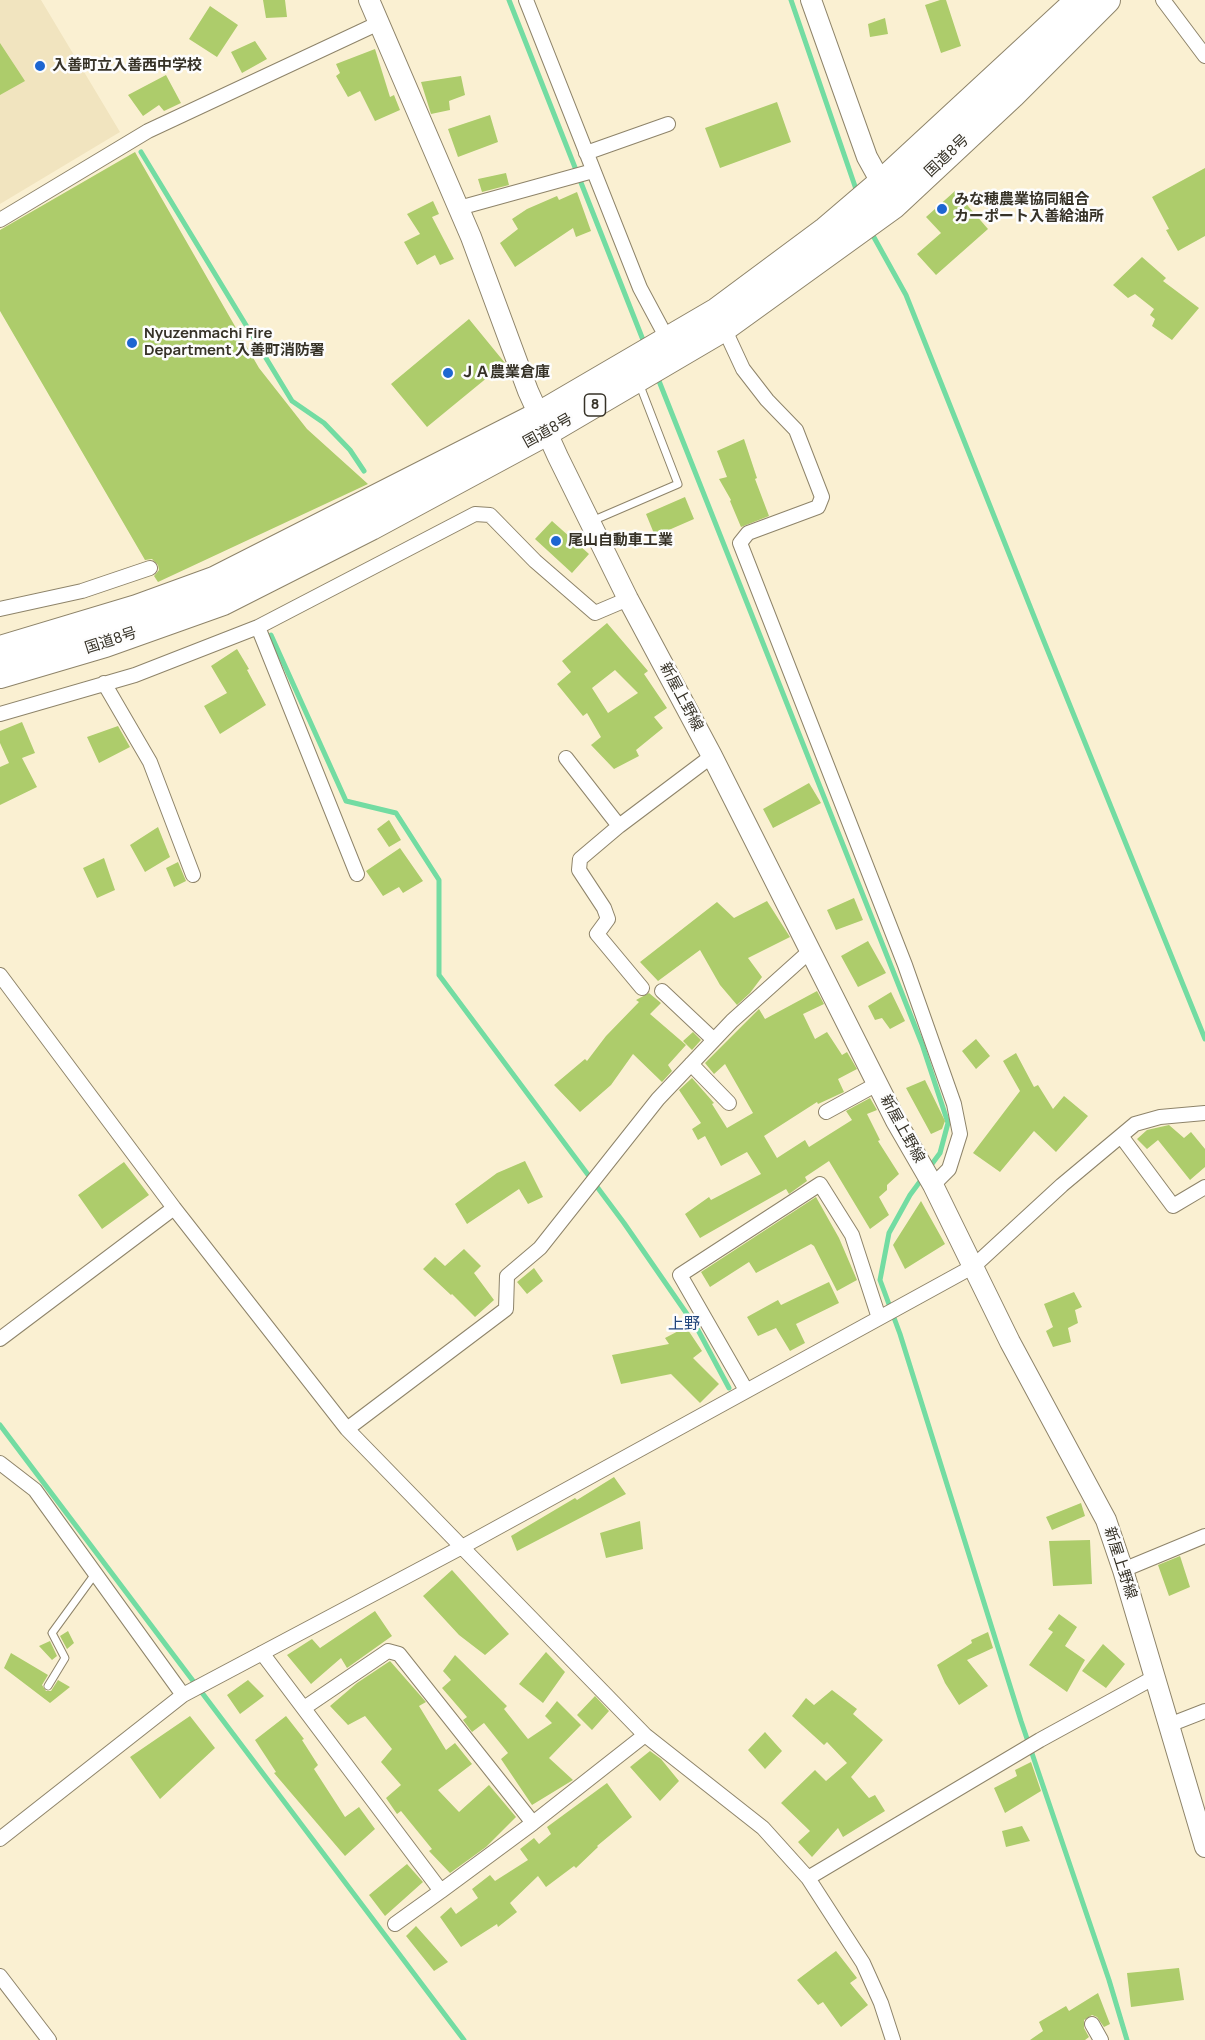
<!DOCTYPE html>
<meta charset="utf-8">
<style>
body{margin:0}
canvas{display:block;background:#faf0d2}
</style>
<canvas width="1205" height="2040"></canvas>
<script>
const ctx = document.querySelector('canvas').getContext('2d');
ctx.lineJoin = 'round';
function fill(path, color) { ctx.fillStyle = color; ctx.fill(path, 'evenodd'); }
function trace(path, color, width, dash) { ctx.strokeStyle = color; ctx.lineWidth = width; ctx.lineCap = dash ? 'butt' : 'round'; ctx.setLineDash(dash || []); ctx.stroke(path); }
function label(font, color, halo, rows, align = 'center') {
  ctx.font = font + ' Manrope,"Noto Sans JP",sans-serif'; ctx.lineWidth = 5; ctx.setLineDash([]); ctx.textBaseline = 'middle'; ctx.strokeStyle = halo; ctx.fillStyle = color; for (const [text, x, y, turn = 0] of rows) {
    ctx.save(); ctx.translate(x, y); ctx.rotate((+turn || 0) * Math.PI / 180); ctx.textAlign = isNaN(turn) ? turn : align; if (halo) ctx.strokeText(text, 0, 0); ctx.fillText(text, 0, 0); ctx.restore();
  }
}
fill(new Path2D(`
 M0 0H41L120 132 0 204Z`), '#f1e4bf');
trace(new Path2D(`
 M509 0 645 345
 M791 0 858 195
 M141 152 292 401 324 423 350 450 364 471
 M871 232 906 295 1041 634 1205 1039
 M657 376 922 1044 948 1123 940 1153 929 1168
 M271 635 346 801 396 813 439 880V975L624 1223 698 1330 729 1388
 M924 1176 910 1195 889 1233 880 1280 900 1334 1021 1721 1109 1980 1127 2040
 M0 1425 464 2040`), '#73dca2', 5);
fill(new Path2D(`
 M263 0H285L287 17 266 18Z
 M940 0H946L961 46 941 53 925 5Z
 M210 6 238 25 217 57 189 39Z
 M885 18 888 34 870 37 868 24Z
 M255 41 267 59 242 73 231 52Z
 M0 43 25 81 0 95Z
 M375 49 390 97 394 95 400 110 375 121 360 91 348 97 336 76 340 73 336 64Z
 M166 75 181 103 164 111 159 105 143 116 128 95Z
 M461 76 465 95 449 101 450 110 431 114 421 82Z
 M777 102 791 142 720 168 705 128Z
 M490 115 498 142 458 157 448 129Z
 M135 152 259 368 307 429 368 484 158 582 154 576 159 570 158 565 152 559 145 560 0 311V230Z
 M1205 168V236L1178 251 1166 230 1169 229 1152 197Z
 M506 173 509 185 482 192 478 179Z
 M955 191 988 229 936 275 917 254 941 233 926 217Z
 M577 192 591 231 576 237 573 228 515 267 500 243 518 229 512 219 527 209 557 196 559 200Z
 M433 201 439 214 432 217 454 259 440 265 435 255 417 265 404 242 420 234 407 214Z
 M1142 257 1166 278 1163 281 1199 308 1172 340 1152 326 1155 319 1150 315 1154 309 1135 294 1128 298 1113 285Z
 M469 319 505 363 427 427 391 384Z
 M744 439 757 478 755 479 769 516 741 527 730 501 731 500 719 479 727 477 717 451Z
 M685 497 694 519 655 536 646 514Z
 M552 521 589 554 572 573 535 539Z
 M607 623 648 671 644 674 667 708 654 717 663 728 636 750 639 756 614 769 591 745 601 737 587 713 583 716 557 684 571 672 562 661ZM615 670 638 693 608 713 592 688Z
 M237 649 249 669 247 670 266 705 220 734 204 706 227 693 211 666Z
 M22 722 35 753 22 758 37 787 0 805V767L9 763 0 743V731Z
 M118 726 130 747 99 763 87 737Z
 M809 783 821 803 773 828 763 809Z
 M389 820 401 840 389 847 377 829Z
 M158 827 170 857 145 872 130 845Z
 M400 848 423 881 403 893 399 887 383 896 366 871Z
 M104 858 115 890 97 898 83 868Z
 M178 862 186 881 174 887 166 868Z
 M854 898 863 920 836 930 827 910Z
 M767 901 790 937 748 958 762 977 750 993 737 1005 720 985 700 950 658 981 640 962 717 902 734 918Z
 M868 941 886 973 858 987 841 956Z
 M817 991 824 1004 803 1014 815 1039 827 1032 842 1055 847 1052 857 1069 838 1079 844 1092 818 1104 817 1102 764 1136 777 1158 805 1140 809 1147 852 1120 846 1111 870 1098 877 1110 867 1114 880 1140 878 1141 899 1174 887 1185V1190L879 1197 889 1215 870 1229 829 1161 805 1177 807 1181 789 1194 786 1189 700 1238 685 1214 709 1197 711 1200 761 1174 747 1152 721 1166 705 1136 698 1140 692 1129 701 1123 679 1090 692 1078 714 1103 712 1104 727 1128 753 1113 725 1064 714 1074 705 1063 759 1009 765 1019Z
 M891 992 905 1021 890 1029 882 1018 875 1020 868 1006Z
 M649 993 661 1003 650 1014 686 1045 668 1065 672 1071 662 1082 633 1054 611 1085 580 1112 554 1085 585 1059 587 1061 606 1036 639 1002 636 1000Z
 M693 1032 701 1040 692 1050 683 1041Z
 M976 1039 990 1056 976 1069 962 1051Z
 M1016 1053 1034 1087 1038 1085 1053 1109 1064 1096 1088 1116 1056 1152 1034 1131 1000 1172 973 1153 1020 1091 1003 1061Z
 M925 1080 945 1121 942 1129 931 1134 906 1088Z
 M1169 1125 1184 1138 1191 1132 1205 1149V1167L1190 1180 1158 1140 1147 1149 1137 1139 1147 1130Z
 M525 1161 543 1197 528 1204 519 1189 467 1224 455 1204 497 1173Z
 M124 1162 149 1195 102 1229 78 1195Z
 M816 1197 839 1238 857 1280 837 1291 814 1246 811 1244 756 1273 749 1262 710 1287 701 1272Z
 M921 1201 945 1244 905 1269 893 1245Z
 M464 1249 481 1266 474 1273 494 1300 475 1317 452 1294 451 1295 423 1269 435 1257 445 1266Z
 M534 1268 543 1281 527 1294 517 1282Z
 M829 1282 839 1303 796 1324 805 1343 790 1351 776 1328 758 1336 747 1317 778 1300 781 1305Z
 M1074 1292 1082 1307 1075 1310 1078 1323 1068 1328 1071 1342 1053 1347 1046 1331 1053 1327 1044 1304Z
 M686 1327 702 1351 693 1358 719 1384 700 1403 671 1374 621 1384 612 1355 669 1344 665 1338Z
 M614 1477 626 1494 517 1551 511 1536 575 1498 577 1500Z
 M1081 1503 1085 1516 1052 1530 1046 1517Z
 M640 1521 643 1549 606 1558 600 1533Z
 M1090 1540 1092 1584 1053 1586 1049 1541Z
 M1180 1556 1190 1587 1169 1596 1158 1565Z
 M452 1570 509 1634 485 1655 459 1635 423 1596Z
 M375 1611 392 1636 347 1668 341 1658 311 1684 287 1655 312 1639 320 1648Z
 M1059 1614 1077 1627 1065 1646 1085 1660 1067 1692 1029 1665 1053 1632 1048 1629Z
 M68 1631 74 1643 67 1649 60 1636Z
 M988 1632 993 1648 967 1660 988 1686 959 1705 945 1683 937 1665 972 1643 971 1640Z
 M50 1641 57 1656 52 1660 39 1646Z
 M1103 1644 1125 1664 1106 1688 1082 1671Z
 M546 1652 565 1672 543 1703 519 1684Z
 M11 1653 48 1675 42 1685 46 1691H51L58 1680 70 1687 50 1703 4 1668Z
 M455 1655 507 1706 504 1709 528 1739 552 1723 545 1716 557 1701 581 1725 549 1758 573 1780 532 1805 501 1759 508 1753 484 1723 472 1732 463 1720 467 1717 442 1688 451 1680 443 1671Z
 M390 1661 426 1702 419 1706 446 1750 455 1743 472 1764 438 1790 459 1812 489 1785 516 1817 486 1847 450 1873 429 1851 432 1849 401 1811 397 1814 386 1798 401 1785 381 1762 392 1749 365 1716 348 1725 330 1706 357 1683Z
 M248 1680 264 1696 240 1714 227 1695Z
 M832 1690 857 1709 853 1714 883 1740 851 1777 869 1798 875 1795 885 1811 843 1837 838 1828 812 1857 798 1842 810 1831 781 1803 815 1770 826 1781 847 1763 827 1742 824 1745 792 1716 806 1698 814 1705Z
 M595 1696 609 1711 592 1730 577 1715Z
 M190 1716 215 1748 160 1799 130 1757Z
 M286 1716 304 1739 302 1740 318 1765 314 1769 345 1817 359 1807 375 1829 345 1856 274 1773 276 1772 255 1740Z
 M765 1732 782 1751 765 1769 748 1750Z
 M650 1751 661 1759 679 1781 660 1801 630 1767Z
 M1031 1762 1041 1791 1005 1813 994 1788 1017 1776 1015 1770Z
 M607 1783 632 1817 597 1846 598 1847 576 1868 574 1866 546 1887 538 1876 510 1903 517 1912 498 1927 497 1924 461 1947 440 1917 451 1907 456 1914 478 1898 472 1889 490 1875 495 1881 528 1860 520 1849 534 1838 539 1844 551 1834 547 1827Z
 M1022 1826 1030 1841 1006 1847 1002 1831Z
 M407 1864 423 1882 385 1916 369 1895Z
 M416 1926 448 1962 434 1971 406 1936Z
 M836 1951 857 1978 850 1983 868 2005 841 2027 823 2002 818 2005 797 1980Z
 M1179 1968 1184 2000 1131 2007 1127 1973Z
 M1098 1993 1110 2024 1104 2027 1097 2017 1092 2015 1084 2020V2028L1089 2037 1085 2040H1030L1043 2031 1039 2022 1066 2006 1069 2011Z`), '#adcc6b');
const lane = new Path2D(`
 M592 521 678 484 639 383
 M48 1686 65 1658 52 1633 95 1574`);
const street = new Path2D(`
 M526 0 640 288 670 344
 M1163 0 1205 56
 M586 153 668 124
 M459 208 593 171
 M0 220 148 131 379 23
 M724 328 743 369 767 400 796 430 822 497 818 507 748 533 740 543 905 965 954 1104 960 1134 949 1169 933 1185
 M0 609 82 591 150 568
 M258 627 357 874
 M104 683 150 762 193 875
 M0 714 135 675 258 627 475 514 490 515 535 561 595 613 628 599
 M566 758 619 826
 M0 975 174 1208 347 1429 645 1735 763 1828 808 1878 863 1963 881 2003 893 2040
 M642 988 597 934 608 919 604 908 579 870 580 859 619 826 712 756
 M662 991 714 1040
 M691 1064 729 1103
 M826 1112 877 1084
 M1121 1136 1173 1206 1205 1187
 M0 1339 174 1208
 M746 1390 680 1275 820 1184 852 1235 879 1318
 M347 1429 506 1309 507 1276 540 1248 658 1099 732 1021 810 951
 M0 1463 35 1490 183 1695
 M1123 1570 1205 1536
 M262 1653 441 1891 533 1823 645 1735
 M304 1708 388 1651 399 1654 533 1823
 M1169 1725 1205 1711
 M0 1839 183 1695 462 1547 974 1266 1062 1185 1135 1124 1160 1117 1205 1113
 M808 1878 1040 1740 1155 1677
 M395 1924 441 1891
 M0 1976 49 2040
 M1092 2024 1101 2040`);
const secondary = new Path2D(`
 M369 0 471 237 528 391 558 457 628 599 712 756 896 1121 933 1185 1010 1342 1106 1520 1123 1570 1205 1847
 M811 0 867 157 888 195`);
const highway = new Path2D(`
 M0 649 137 608 214 580 539 415 717 311 826 230 881 183 1079 0
 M0 675 105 644 223 602 371 527 547 432 724 328 893 206 1012 95 1107 0`);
trace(lane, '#8e846a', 9);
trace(street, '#8e846a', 16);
trace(secondary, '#8e846a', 22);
trace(highway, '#8e846a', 28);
trace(lane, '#fff', 7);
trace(street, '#fff', 14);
trace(secondary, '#fff', 20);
trace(highway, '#fff', 26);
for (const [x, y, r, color] of [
 [40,66,6,"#1d66d1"],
 [942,209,6,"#1d66d1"],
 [132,343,6,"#1d66d1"],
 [448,373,6,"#1d66d1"],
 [556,541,6,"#1d66d1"]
]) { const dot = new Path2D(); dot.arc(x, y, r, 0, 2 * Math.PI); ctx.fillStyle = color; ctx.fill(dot); trace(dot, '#fdfdfd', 2); }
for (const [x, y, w] of [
 [595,405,21]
]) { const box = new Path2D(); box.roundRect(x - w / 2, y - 11, w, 22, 4.5); ctx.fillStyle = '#fdfdfd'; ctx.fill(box); trace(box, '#363227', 1.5); }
label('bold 14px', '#363227', null, [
 ["8",595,405]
]);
label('bold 15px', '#363227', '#fdfdfd', [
 ["入善町立入善西中学校",52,66],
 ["みな穂農業協同組合",954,200],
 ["カーポート入善給油所",954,217],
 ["Nyuzenmachi Fire",144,334],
 ["Department 入善町消防署",144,351],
 ["ＪＡ農業倉庫",460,373],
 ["尾山自動車工業",568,541]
], 'left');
label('15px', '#363227', '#fdfdfd', [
 ["国道8号",947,156,-43],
 ["国道8号",548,431,-29],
 ["国道8号",111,641,-18],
 ["新屋上野線",681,697,62],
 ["新屋上野線",902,1129,61],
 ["新屋上野線",1120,1563,72]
]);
label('16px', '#23467c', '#fdfdfd', [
 ["上野",684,1325]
]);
</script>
